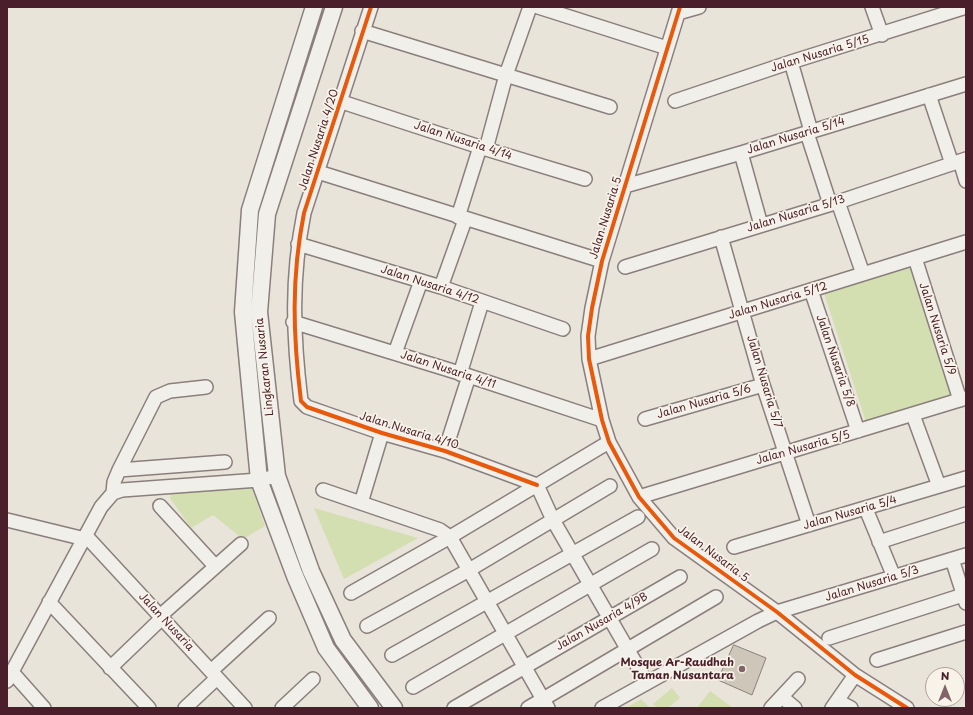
<!DOCTYPE html>
<style>
body{margin:0}
#map{position:relative;width:973px;height:715px;overflow:hidden;background:#e9e4da;font-family:"Playpen Sans",sans-serif}
canvas{display:block}
.frame{position:absolute;inset:0;border:8px solid #4a1f2b;pointer-events:none}
.north{position:absolute;left:925px;top:667px;width:40px;height:40px;box-sizing:border-box;background:#f7f3e8;border:1px solid #b29e9c;border-radius:50%;rotate:0deg;font-size:11px;font-weight:700;line-height:16px;text-align:center;color:#4a1f2b}
.north::after{content:'';display:block;margin:auto;width:14px;height:18px;background:#826468;clip-path:polygon(50% 0,100% 100%,50% 72%,0 100%)}
</style>
<div id="map">
<canvas width="973" height="715"></canvas>
<div class="frame"></div>
<div class="north">N</div>
</div>
<script>
const ctx = document.querySelector('canvas').getContext('2d');
ctx.lineJoin = 'round';
function fill(path, color) { ctx.fillStyle = color; ctx.fill(path, 'evenodd'); }
function trace(path, color, width, dash) { ctx.strokeStyle = color; ctx.lineWidth = width; ctx.lineCap = dash ? 'butt' : 'round'; ctx.setLineDash(dash || []); ctx.stroke(path); }
function label(font, color, halo, rows, align = 'center') {
  ctx.font = font + ' "Playpen Sans",sans-serif'; ctx.lineWidth = 3.5; ctx.setLineDash([]); ctx.textBaseline = 'middle'; ctx.strokeStyle = halo; ctx.fillStyle = color; for (const [text, x, y, turn = 0] of rows) {
    ctx.save(); ctx.translate(x, y); ctx.rotate((+turn || 0) * Math.PI / 180); ctx.textAlign = isNaN(turn) ? turn : align; if (halo) ctx.strokeText(text, 0, 0); ctx.fillText(text, 0, 0); ctx.restore();
  }
}
fill(new Path2D(`
 M913 264 955 394 866 422 824 293Z
 M244 486 252 488 265 526 243 539 213 515 191 528 170 498 173 490Z
 M314 508 418 538 344 579Z
 M672 688 680 698 668 708H657L653 704Z
 M710 691 733 708H697Z
 M641 699 650 708H626Z`), '#d3deb1');
const building = new Path2D(`
 M734 645 766 658 752 695 718 680Z`);
fill(building, '#cec6b8');
trace(building, '#8a7f7d', 1);
const minor = new Path2D(`
 M371 7 304 213C291 278 293 336 301 401L307 407 382 433 445 451 537 485 553 520 647 683
 M538 7 667 48
 M680 7 602 261 592 308 588 336 589 359 602 420 609 442 639 497 674 538 777 612 855 675 907 708
 M872 7 882 35
 M678 13 699 7
 M362 31 610 107
 M791 62 811 131
 M929 95 952 164
 M675 101 791 62 966 7
 M342 102 486 149 585 179
 M807 133 830 204
 M486 149 506 75 530 7
 M741 153 761 225
 M960 161 966 181
 M318 172 602 261
 M625 186 741 153 966 84
 M838 202 863 274
 M458 217 480 147
 M721 237 763 385 809 525
 M298 244 441 287 563 329
 M915 258 960 400
 M625 267 838 202 966 159
 M441 287 465 220
 M811 290 858 431
 M293 322 469 376 602 420
 M395 353 421 281
 M589 359 966 242
 M460 374 482 302
 M913 415 939 486
 M645 419 763 385
 M445 451 469 376
 M119 470 225 462
 M323 490 440 530 450 537 548 708
 M113 493 114 482 119 470 156 397 170 391 206 387
 M639 497 966 398
 M361 503 382 433
 M160 506 215 566
 M866 509 894 577
 M7 520 85 539
 M87 537 245 708
 M879 542 966 514
 M734 547 966 478
 M952 559 966 603
 M351 593 450 537 609 442
 M49 602 149 708
 M160 616 241 544
 M367 626 469 570 610 486
 M829 638 966 594
 M392 655 638 517
 M877 660 966 632
 M110 668 162 618
 M211 671 269 618
 M12 672 44 708
 M7 681 101 507 113 493 122 490 259 480 277 476
 M413 687 652 549
 M782 697 795 708
 M838 701 851 708
 M185 708 217 678
 M282 708 313 679
 M454 708 680 577
 M528 708 716 597
 M602 708 758 621 777 612 966 555
 M771 708 798 679
 M832 708 855 675`);
const major = new Path2D(`
 M314 7 250 210 243 312 259 480 295 576 326 648 370 708
 M334 7 267 214 259 312 277 476 311 571 343 640 394 708`);
trace(minor, '#8a7f7d', 16);
trace(major, '#8a7f7d', 19);
trace(minor, '#f1efea', 13);
trace(major, '#f1efea', 16);
trace(new Path2D(`
 M371 7 304 213C291 278 293 336 301 401L307 407 382 433 445 451 537 485
 M680 7 602 261 592 308 588 336 589 359 602 420 609 442 639 497 674 538 777 612 855 675 907 708`), '#e8590c', 4);
for (const [x, y, r, color] of [
 [742,669,4,"#826468"]
]) { const dot = new Path2D(); dot.arc(x, y, r, 0, 2 * Math.PI); ctx.fillStyle = color; ctx.fill(dot); trace(dot, '#f7f3e8', 1.5); }
label('11px', '#4a1f2b', '#f7f3e8', [
 ["Jalan Nusaria 5/15",820,54,-17],
 ["Jalan Nusaria 5/14",796,136,-17],
 ["Jalan Nusaria 4/20",319,140,-72],
 ["Jalan Nusaria 4/14",463,141,18],
 ["Jalan Nusaria 5/13",796,214,-17],
 ["Jalan Nusaria 5",606,218,-73],
 ["Jalan Nusaria 4/12",430,285,18],
 ["Jalan Nusaria 5/12",778,301,-17],
 ["Jalan Nusaria 5/9",937,329,72],
 ["Jalan Nusaria 5/8",835,361,71],
 ["Lingkaran Nusaria",265,367,-96],
 ["Jalan Nusaria 4/11",448,370,18],
 ["Jalan Nusaria 5/7",764,382,73],
 ["Jalan Nusaria 5/6",704,402,-16],
 ["Jalan Nusaria 4/10",409,431,17],
 ["Jalan Nusaria 5/5",803,448,-16],
 ["Jalan Nusaria 5/4",850,513,-16],
 ["Jalan Nusaria 5",713,554,37],
 ["Jalan Nusaria 5/3",872,584,-17],
 ["Jalan Nusaria",166,622,47],
 ["Jalan Nusaria 4/9B",602,622,-30]
]);
label('bold 11px', '#4a1f2b', '#f7f3e8', [
 ["Mosque Ar-Raudhah",734,663],
 ["Taman Nusantara",734,676]
], 'right');
</script>
